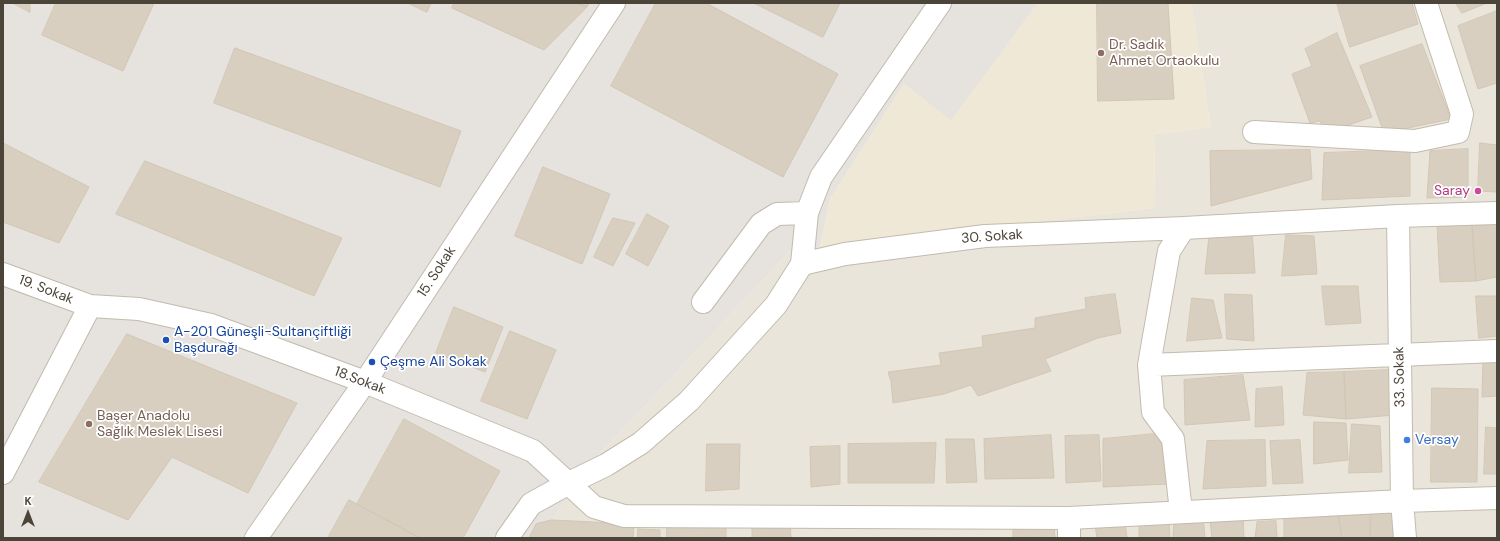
<!DOCTYPE html>
<meta charset="utf-8">
<style>
body{margin:0}
#map{position:relative;width:1500px;height:541px;overflow:hidden;background:#f6f3ec;font-family:"DM Sans",sans-serif}
canvas{display:block}
.frame{position:absolute;inset:0;border:4px solid #4b4439;pointer-events:none}
.north{position:absolute;left:8px;top:493px;width:40px;height:40px;-webkit-text-stroke:3px #fff;paint-order:stroke;rotate:0deg;font-size:11px;font-weight:700;line-height:16px;text-align:center;color:#4b4439}
.north::after{content:'';display:block;margin:auto;width:14px;height:18px;background:#4b4439;clip-path:polygon(50% 0,100% 100%,50% 72%,0 100%)}
</style>
<div id="map">
<canvas width="1500" height="541"></canvas>
<div class="frame"></div>
<div class="north">K</div>
</div>
<script>
const ctx = document.querySelector('canvas').getContext('2d');
ctx.lineJoin = 'round';
function fill(path, color) { ctx.fillStyle = color; ctx.fill(path, 'evenodd'); }
function trace(path, color, width, dash) { ctx.strokeStyle = color; ctx.lineWidth = width; ctx.lineCap = dash ? 'butt' : 'round'; ctx.setLineDash(dash || []); ctx.stroke(path); }
function label(font, color, halo, rows, align = 'center') {
  ctx.font = font + ' "DM Sans",sans-serif'; ctx.lineWidth = 3.5; ctx.setLineDash([]); ctx.textBaseline = 'middle'; ctx.strokeStyle = halo; ctx.fillStyle = color; for (const [text, x, y, turn = 0] of rows) {
    ctx.save(); ctx.translate(x, y); ctx.rotate((+turn || 0) * Math.PI / 180); ctx.textAlign = isNaN(turn) ? turn : align; if (halo) ctx.strokeText(text, 0, 0); ctx.fillText(text, 0, 0); ctx.restore();
  }
}
fill(new Path2D(`
 M1191 3H1497V538H539L596 458 791 250 1154 208 1155 134 1211 127Z`), '#eae5da');
fill(new Path2D(`
 M3 3H1038L951 121 904 84 830 199 820 247 791 250 596 458 539 538H3Z`), '#e6e2dd');
fill(new Path2D(`
 M1038 3H1191L1211 127 1155 134 1154 208 820 247 830 199 904 84 951 120Z`), '#efe8d6');
const building = new Path2D(`
 M13 3H30V12Z
 M56 3H154L123 71 42 35Z
 M408 3H431L427 12Z
 M454 3H577L587 7 544 50 452 8Z
 M577 3H589L587 7Z
 M656 3H706L838 74 783 177 611 86Z
 M754 3H840L823 37Z
 M1097 3H1168L1174 99 1098 101Z
 M1337 3H1412L1418 24 1350 47Z
 M1456 3H1487L1462 13Z
 M1497 11V83L1478 89 1458 26Z
 M1337 33 1372 117 1325 133 1320 121 1310 123 1292 74 1312 66 1305 49Z
 M1422 44 1451 119 1384 133 1360 66Z
 M235 48 461 131 440 187 214 103Z
 M3 143 89 187 59 243 3 222Z
 M1480 143 1497 145V192L1478 191Z
 M1468 149V197L1427 198 1430 151Z
 M1310 150 1312 179 1211 206 1210 151Z
 M1410 150V196L1322 200 1324 153Z
 M145 161 342 238 314 296 116 214Z
 M543 167 610 194 582 264 515 236Z
 M647 214 669 226 648 266 626 254Z
 M613 218 635 223 613 266 594 257Z
 M1472 223 1476 281 1440 282 1437 224Z
 M1472 223 1497 224V277L1476 281Z
 M1252 232 1255 273 1205 274 1209 236Z
 M1286 235 1314 236 1317 274 1282 276Z
 M1322 286H1358L1361 323 1326 325Z
 M1115 294 1121 333 1098 338 1045 359 1051 371 978 396 971 385 944 394 893 403 891 381 888 372 941 365 939 353 983 347 982 336 1035 328V318L1086 309 1085 298Z
 M1225 294 1252 295 1254 341 1227 339Z
 M1476 296H1497V336L1479 338Z
 M1192 298 1213 300 1222 338 1187 341Z
 M454 307 503 327 485 372 436 353Z
 M510 331 556 350 527 419 481 401Z
 M127 334 297 403 248 493 172 457 128 520 39 482Z
 M1497 361V396L1482 397 1483 362Z
 M1390 370 1395 415 1346 419 1344 372Z
 M1344 372 1346 419 1303 415 1307 373Z
 M1243 375 1250 420 1185 425 1184 380Z
 M1282 387 1284 425 1255 427 1256 389Z
 M1432 388 1478 389 1477 482H1431Z
 M404 419 500 471 463 538H420L357 504Z
 M1314 422 1346 423 1348 460 1314 464Z
 M1352 424 1380 426 1382 472 1349 473Z
 M1486 427 1497 428V474H1484Z
 M1165 433 1169 484 1103 487V439Z
 M1051 435 1054 478 985 479 984 439Z
 M1099 435 1101 481 1066 483 1065 436Z
 M946 439H974L977 482 947 483Z
 M1265 440 1266 486 1203 489 1207 441Z
 M1300 440 1303 483 1273 484 1270 441Z
 M936 443 934 483H848V444Z
 M707 444H740L739 489 706 491Z
 M840 446V484L811 487 810 447Z
 M349 500 357 504 420 538H328Z
 M1399 509 1400 538H1370L1371 510Z
 M1370 513V538H1342L1338 515Z
 M1338 515 1342 538H1284V516Z
 M1203 517 1205 538H1173L1174 518Z
 M1243 517 1244 538H1212L1210 521Z
 M1169 519 1170 538H1139V521Z
 M552 520 634 524 633 538H529L536 524Z
 M1276 521 1277 538H1255L1257 522Z
 M790 522 791 538H752V523Z
 M1125 523 1127 538H1097L1095 525Z
 M667 525 726 526V538H667Z
 M1054 525 1055 538H1013V529Z
 M638 529 660 530V538H638Z`);
fill(building, '#d8cfc1');
trace(building, '#d3c7b4', 1);
const minor = new Path2D(`
 M1254 132 1415 141 1458 132 1462 114 1426 3
 M1497 213 1398 216 1184 228 1169 251 1149 365 1497 351
 M1398 216 1402 501 1405 538
 M802 264 845 254 985 236 1184 228
 M3 274 90 306 139 309 211 325 365 382 533 451 594 507 624 516 1069 518 1402 501 1497 498
 M703 302 761 224 777 214 807 213
 M1149 365 1153 412 1173 439 1181 512
 M3 473 90 306
 M1069 518V538
 M256 538 365 382 614 3
 M507 538 531 504 569 483 606 465 641 443 689 401 776 305 802 264 807 213 821 177 940 3`);
trace(minor, '#c2bbae', 24);
trace(minor, '#fff', 22);
for (const [x, y, r, color] of [
 [1101,53,4,"#8d6e63"],
 [1478,191,4,"#d1479c"],
 [166,340,4,"#1a4fb4"],
 [372,362,4,"#1a4fb4"],
 [89,424,4,"#8d6e63"],
 [1407,440,4,"#3f7fe0"]
]) { const dot = new Path2D(); dot.arc(x, y, r, 0, 2 * Math.PI); ctx.fillStyle = color; ctx.fill(dot); trace(dot, '#fff', 1.5); }
label('14px', '#785e54', '#fff', [
 ["Dr. Sadık",1109,45],
 ["Ahmet Ortaokulu",1109,61],
 ["Başer Anadolu",97,416],
 ["Sağlık Meslek Lisesi",97,432]
], 'left');
label('14px', '#b23c85', '#fff', [
 ["Saray",1470,191]
], 'right');
label('14px', '#4b4439', '#fff', [
 ["30. Sokak",992,237,-4],
 ["15. Sokak",437,272,-57],
 ["19. Sokak",46,290,21],
 ["33. Sokak",1400,377,-91],
 ["18.Sokak",360,381,21]
]);
label('14px', '#164399', '#fff', [
 ["A-201 Güneşli-Sultançiftliği",174,332],
 ["Başdurağı",174,348],
 ["Çeşme Ali Sokak",380,362]
], 'left');
label('14px', '#366cbe', '#fff', [
 ["Versay",1415,440]
], 'left');
</script>
